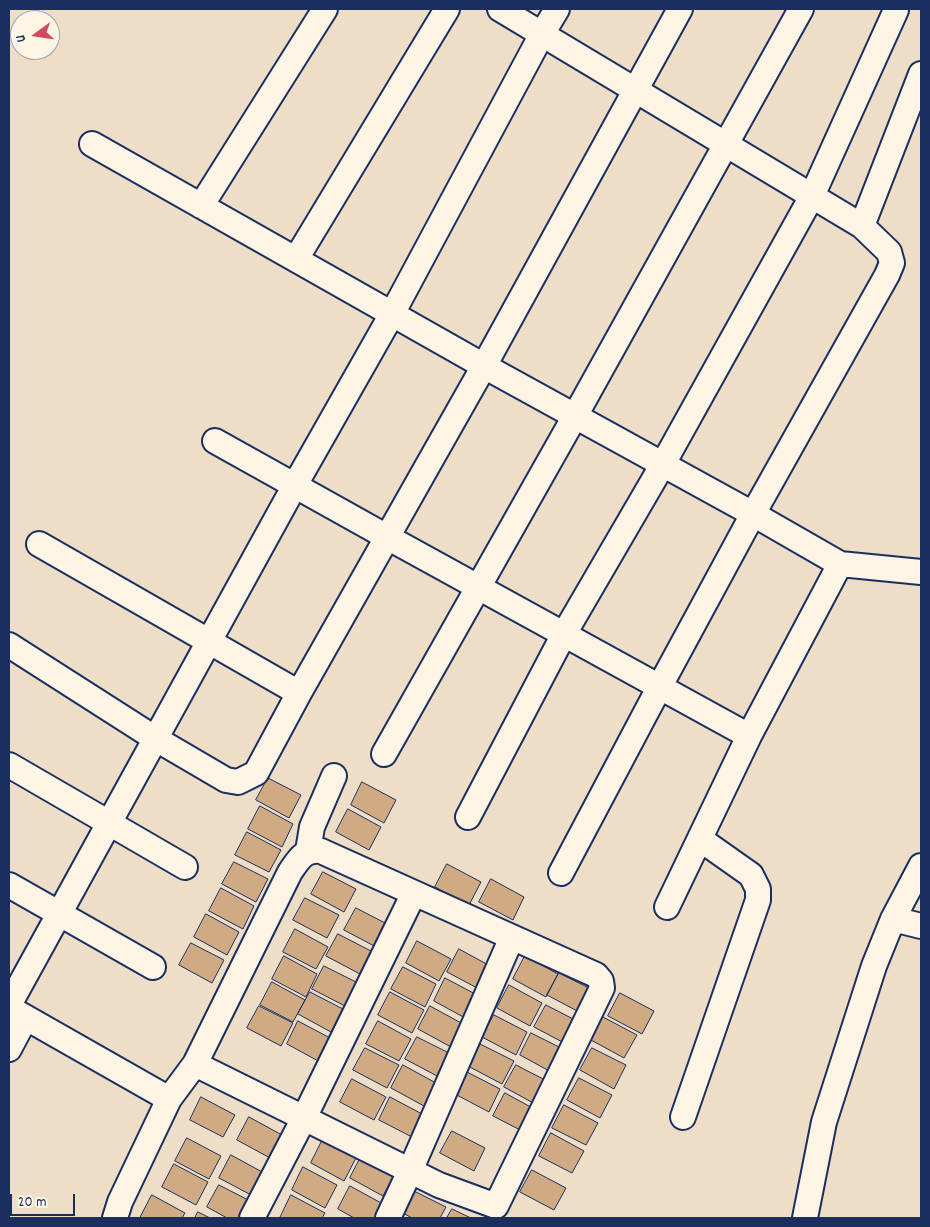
<!DOCTYPE html>
<style>
body{margin:0}
#map{position:relative;width:930px;height:1227px;overflow:hidden;background:#efdec7;font-family:Dekko,sans-serif}
canvas{display:block}
.frame{position:absolute;inset:0;border:10px solid #1b2f5e;pointer-events:none}
.north{position:absolute;left:10px;top:10px;width:50px;height:50px;box-sizing:border-box;background:#fcf5e5;border:1px solid #a2a6af;border-radius:50%;rotate:256deg;font-size:14px;font-weight:700;line-height:20px;text-align:center;color:#1b2f5e}
.north::after{content:'';display:block;margin:auto;width:18px;height:22px;background:#d1495b;clip-path:polygon(50% 0,100% 100%,50% 72%,0 100%)}
.scale{position:absolute;left:10px;top:1194px;width:65px;height:22px;box-sizing:border-box;border:2px solid #1b2f5e;border-top:0;padding-left:6px;font-size:15px;line-height:18px;white-space:nowrap;color:#1b2f5e;-webkit-text-stroke:4px #fcf5e5;paint-order:stroke}
</style>
<div id="map">
<canvas width="930" height="1227"></canvas>
<div class="frame"></div>
<div class="north">U</div>
<div class="scale">20 m</div>
</div>
<script>
const ctx = document.querySelector('canvas').getContext('2d');
ctx.lineJoin = 'round';
function fill(path, color) { ctx.fillStyle = color; ctx.fill(path, 'evenodd'); }
function trace(path, color, width, dash) { ctx.strokeStyle = color; ctx.lineWidth = width; ctx.lineCap = dash ? 'butt' : 'round'; ctx.setLineDash(dash || []); ctx.stroke(path); }
const building = new Path2D(`
 M268 778 301 795 289 818 256 800Z
 M362 782 396 800 384 823 351 805Z
 M260 806 293 824 282 847 248 829Z
 M348 809 381 827 369 850 336 832Z
 M247 832 281 850 269 872 235 855Z
 M234 862 268 879 256 902 222 884Z
 M447 864 481 882 469 905 435 887Z
 M323 872 356 889 344 912 311 894Z
 M491 879 524 897 513 920 479 902Z
 M221 888 254 906 243 929 209 911Z
 M305 898 339 915 327 938 293 920Z
 M356 908 389 925 378 948 344 930Z
 M206 914 239 932 227 955 194 937Z
 M295 929 328 947 316 969 283 952Z
 M338 934 371 951 360 974 326 956Z
 M417 941 451 959 439 981 406 963Z
 M191 943 224 960 212 983 179 965Z
 M459 949 492 967 481 990 447 972Z
 M284 956 317 974 306 997 272 979Z
 M525 956 558 974 546 997 513 979Z
 M324 966 358 983 345 1006 312 989Z
 M403 967 436 984 425 1007 391 989Z
 M559 973 593 990 581 1013 547 995Z
 M445 978 479 996 467 1019 434 1001Z
 M272 982 305 1000 293 1022 260 1005Z
 M509 985 542 1003 530 1026 497 1008Z
 M310 992 343 1009 331 1032 298 1014Z
 M390 992 424 1010 412 1033 378 1015Z
 M620 993 654 1011 642 1034 608 1016Z
 M546 1005 579 1022 568 1045 534 1027Z
 M259 1006 293 1023 281 1046 247 1028Z
 M430 1006 463 1024 451 1047 418 1029Z
 M494 1015 527 1032 516 1055 482 1037Z
 M603 1017 637 1035 624 1058 591 1040Z
 M298 1021 332 1039 320 1062 287 1044Z
 M378 1021 411 1039 399 1061 366 1044Z
 M531 1033 565 1050 553 1073 520 1055Z
 M417 1037 451 1054 439 1077 405 1059Z
 M480 1044 514 1061 502 1084 468 1066Z
 M365 1048 399 1065 387 1088 353 1070Z
 M592 1048 626 1065 614 1089 580 1070Z
 M403 1065 436 1083 424 1106 391 1088Z
 M516 1065 549 1082 537 1105 504 1087Z
 M467 1072 500 1089 489 1112 455 1094Z
 M579 1078 612 1095 600 1118 567 1100Z
 M352 1079 386 1097 374 1120 340 1102Z
 M505 1093 538 1111 526 1133 493 1116Z
 M201 1097 235 1115 223 1137 190 1120Z
 M390 1097 424 1115 412 1137 379 1120Z
 M564 1105 598 1123 586 1145 552 1128Z
 M249 1117 282 1135 270 1158 237 1140Z
 M452 1131 485 1148 474 1171 440 1153Z
 M551 1133 584 1151 572 1173 539 1156Z
 M187 1138 221 1156 209 1179 175 1161Z
 M322 1141 356 1158 344 1181 311 1163Z
 M231 1155 264 1173 253 1196 219 1178Z
 M362 1155 396 1173 383 1196 350 1178Z
 M174 1164 208 1182 196 1205 162 1187Z
 M303 1167 337 1185 325 1208 292 1190Z
 M532 1170 566 1188 554 1210 520 1192Z
 M219 1185 252 1202 244 1218H227L207 1207Z
 M350 1186 383 1204 376 1218H354L338 1209Z
 M412 1190 446 1207 440 1218H412L401 1212Z
 M152 1195 185 1213 182 1218H140Z
 M291 1195 325 1213 322 1218H280Z
 M452 1209 471 1218H447Z
 M198 1212 210 1218H195Z`);
fill(building, '#d0aa82');
trace(building, '#1b2f5e', 1);
const minor = new Path2D(`
 M500 9 862 226 889 252 892 263 887 275 753 514 660 686 561 873
 M92 144 484 366 753 514 840 564 749 736 667 907
 M201 206 325 9
 M862 226 921 74
 M296 259 447 9
 M215 441 387 537 749 736
 M39 544 299 693
 M840 564 921 572
 M9 645 156 739 226 780 238 782 256 773 299 693 484 366 680 9
 M384 754 575 416 801 9
 M9 765 185 867
 M468 817 564 634 663 464 812 196 896 10
 M308 851 312 827 334 776
 M9 885 153 967
 M893 919 921 926
 M9 1005 295 485 392 314 542 34 557 9
 M9 1008 169 1099
 M9 1049 25 1019
 M683 1117 758 900V889L751 875 700 839
 M115 1218 120 1202 169 1099 195 1064 290 872C299 859 304 849 321 851L596 975 601 981 602 988 496 1206 439 1185 195 1064
 M252 1218 304 1118 414 893
 M388 1218 410 1171 512 937
 M805 1218 824 1122 874 966 893 919 921 866`);
trace(minor, '#1b2f5e', 28);
trace(minor, '#fcf5e5', 24);
</script>
